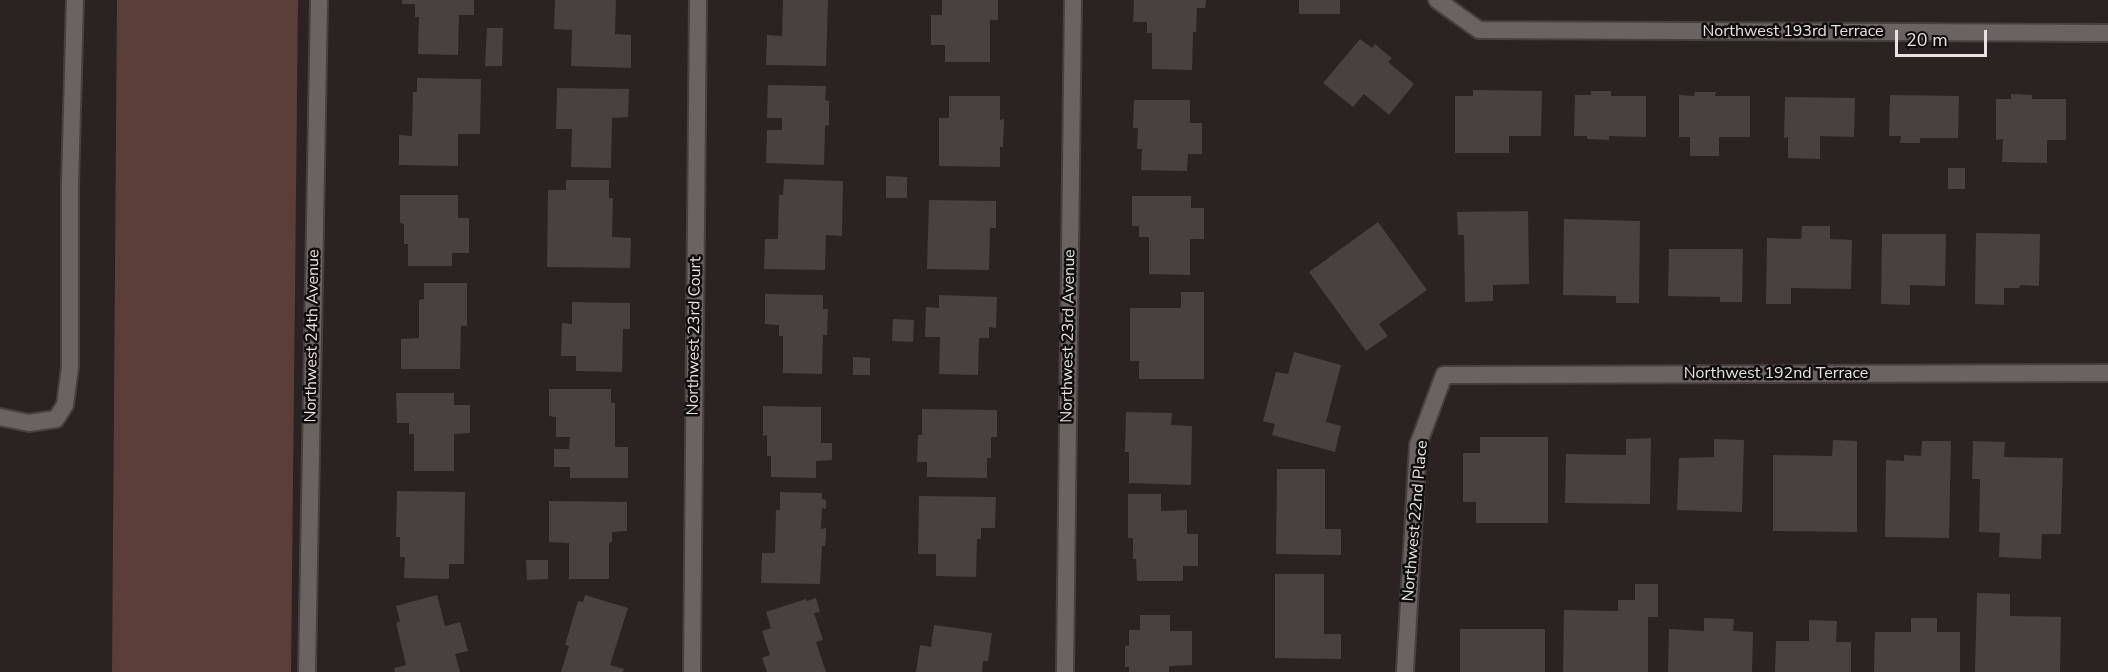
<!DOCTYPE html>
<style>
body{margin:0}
#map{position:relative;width:2108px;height:672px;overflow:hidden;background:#2a2322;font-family:"Nunito Sans",sans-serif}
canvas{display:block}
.scale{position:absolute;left:1895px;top:30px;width:92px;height:27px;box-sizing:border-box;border:3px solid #e8e3e2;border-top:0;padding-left:8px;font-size:18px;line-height:21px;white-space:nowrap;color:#e8e3e2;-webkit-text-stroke:4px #100d0d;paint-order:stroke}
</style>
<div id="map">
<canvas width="2108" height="672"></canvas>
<div class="scale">20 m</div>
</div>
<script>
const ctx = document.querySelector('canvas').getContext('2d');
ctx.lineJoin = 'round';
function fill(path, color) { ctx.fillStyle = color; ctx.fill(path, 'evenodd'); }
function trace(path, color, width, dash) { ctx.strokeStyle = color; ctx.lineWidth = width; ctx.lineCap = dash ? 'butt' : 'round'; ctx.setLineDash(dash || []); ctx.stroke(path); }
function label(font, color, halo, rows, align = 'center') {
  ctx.font = font + ' "Nunito Sans",sans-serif'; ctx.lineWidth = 5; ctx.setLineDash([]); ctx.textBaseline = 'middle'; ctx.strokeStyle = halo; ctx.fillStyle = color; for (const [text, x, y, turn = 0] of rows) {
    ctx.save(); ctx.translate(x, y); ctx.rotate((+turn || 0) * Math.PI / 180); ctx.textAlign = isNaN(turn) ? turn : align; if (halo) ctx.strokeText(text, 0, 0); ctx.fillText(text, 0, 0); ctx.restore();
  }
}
fill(new Path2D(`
 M117 0H298L291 672H112Z`), '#5b3e3a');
fill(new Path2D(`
 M402 0H474V15H459L458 55 418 54 419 17H415V4H402Z
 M555 0H616L615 34 631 35V68L571 66 572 30 554 29Z
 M783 0H828L826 66 766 65 767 35 782 36Z
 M942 0H998V20H990V62H945V45H931V15H942Z
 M1134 0H1206L1205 8H1197L1196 32H1193L1192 70 1152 69V33H1147V22H1133Z
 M1299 0H1340V14H1299Z
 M487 28H503L502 66H485Z
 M1360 39 1372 48 1375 44 1383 51 1392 58 1388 62 1414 84 1389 115 1364 94 1353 107 1323 83Z
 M417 78 481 79 480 134H458V166L399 165V135L412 136 413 92H417Z
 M768 85 826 86 825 100 829 101V125L825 126 824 165 766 163 767 130H782V118H767Z
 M557 88 629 89 628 117 612 118 611 168 571 167 572 129H556Z
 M1473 90 1542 91 1541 136H1509V153H1455V96H1473Z
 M1591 91H1611V96H1646V137L1609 136V140L1587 139V136H1574L1575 95H1591Z
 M1695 92H1716L1715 96H1750V137H1719V156H1690V137H1679V95L1694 96Z
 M2011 94 2032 95V99H2066V140H2047V163L2002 162 2003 139 1996 140V99H2011Z
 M1890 95 1959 96 1958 138H1920V143H1900L1901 136H1889Z
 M949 96H1000V120L1004 119 1003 147H1000V167L939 166V118H949Z
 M1785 97 1855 98 1854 137 1820 136V159L1788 158V137L1784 138Z
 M1134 100H1190V123H1202V154H1188L1187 171 1141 170 1142 149H1137L1138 128H1133Z
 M1948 168H1965V189H1948Z
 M886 176 907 177V198H886Z
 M784 179 843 181 842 236 826 235 825 270 764 269 765 239H778L779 195H783Z
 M566 180H609V198H613L612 237 631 238 630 268 547 267 548 190H566Z
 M400 195H458V218H469V253H452V266H408V244H404V224L400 223Z
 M1132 196H1191V208H1204V239H1190V275L1149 274V237H1139V226H1132Z
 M929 200 996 201V228H990L989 270 927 269Z
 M1528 211 1529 284 1493 285V301L1465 302 1464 235H1458L1457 212Z
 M1564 219 1640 221 1639 303H1616V296L1563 295Z
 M1378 222 1427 290 1379 324 1388 336 1366 351 1309 272Z
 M1802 226H1830V239L1852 240 1851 289 1791 288V304H1766L1767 238 1801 239Z
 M1976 233 2040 234 2039 286 2020 285 2019 288H2004V305L1975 304Z
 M1882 234H1946L1945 286 1910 285V305L1881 304Z
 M1669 249H1743L1742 302H1720V297L1668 296Z
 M424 283H467V326H461L460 369H401V339L419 338V300L424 299Z
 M1181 292H1204V379H1139V361H1130V308H1181Z
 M765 294 823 295V309H828L827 335H823L822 374 783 373V336H779V325L765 324Z
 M939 295 997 297 996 328 989 327V338H979L978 375 939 374 940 337H925L926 307 939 308Z
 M572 302 630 303V329H623L622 372 576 371V356H561L562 323 572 324Z
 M893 319 914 320 913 342 892 341Z
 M1294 352 1341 365 1326 422 1341 426 1335 452 1272 435 1275 424 1263 421 1276 372 1288 374Z
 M853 357 870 358V375H853Z
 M549 389H611V403H615V447H628V478H570V467H554V449H569L570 437H556V417L549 416Z
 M396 393H454V405H470V433L454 434V471H414V434H409V423H397Z
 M763 406 821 407V443H832V460L816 461V478L771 477V456H767V435L763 436Z
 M922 409 997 410V437H991V458H987V478L927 477V462H917L918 435H922Z
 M1126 412 1172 413 1171 425 1192 426 1191 485 1129 483V452H1125Z
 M1480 437H1548V523H1476V502H1463V453H1480Z
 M1651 438 1650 504 1565 503 1566 454 1626 455V439Z
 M1714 439 1744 440 1742 512 1677 510 1679 458 1714 457Z
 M1833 440 1857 441V532L1773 531V455L1832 456Z
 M1922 441H1951L1949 538 1885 537 1886 460 1904 461V455L1921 456Z
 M1973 441 2005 442 2004 457 2063 458 2061 534H2042L2041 559 1999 557 2000 533 1979 532 1980 479H1972Z
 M1277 469H1325V529H1341V555L1276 554Z
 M397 491 465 492 464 564H449V579L404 578 405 557H400V537H396Z
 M780 492 822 493V499L826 500V509L822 508 821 529 826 528V537L825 546H822L820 584 761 583 762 553H775L776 510H780Z
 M1128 494H1161V511L1187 510V534H1198V566H1183V581H1137L1136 559H1133V538H1128Z
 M919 496 996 497 995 528H981V539H977L976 577 936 576V554H918Z
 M549 501 627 502V531L612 532V542L609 543V579H569V543L549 542Z
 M526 560H548V579L527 580Z
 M1275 574H1324V634H1341V659L1275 658Z
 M1635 584H1658V617H1648V672H1563L1564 610 1618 611V600H1635Z
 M1977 593 2010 594V616L2061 617 2060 672H1975Z
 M437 595 445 626 460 622 468 651 455 654 460 672H395L394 668 406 665 396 623 400 621 396 606Z
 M585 595 628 608 610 665 624 669 623 672H561L569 646 565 645 578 601 583 602Z
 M816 598 820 612 814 613 823 640 816 642 826 672H767L762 658 770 655 762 631 771 628 766 612 806 599 807 601Z
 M1140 615H1170V631H1192V665L1169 666V672H1129V667H1125V646H1129V630H1140Z
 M1704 618 1734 619 1733 631 1753 632 1752 672H1668L1669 629 1704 631Z
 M1911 618H1937V632H1960V672H1874L1875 632H1911Z
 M1809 620 1837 621 1836 642H1851V672H1775L1776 641H1809Z
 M934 625 992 633 988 661H983L982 672H916L920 645 931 647Z
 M1460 629H1545V672H1460Z`), '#494140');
const service = new Path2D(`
 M0 417 29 423 56 419 65 405 70 367V184L75 0`);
const minor = new Path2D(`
 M1437 0 1479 30 2108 33
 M307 672 319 0
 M692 672 698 0
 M1065 672 1073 0
 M1405 672 1418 445 1444 375 2108 373`);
trace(service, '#46403f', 20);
trace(minor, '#46403f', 20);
trace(service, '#6b6361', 16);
trace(minor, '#6b6361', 16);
label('16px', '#e8e3e2', '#100d0d', [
 ["Northwest 193rd Terrace",1793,32],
 ["Northwest 24th Avenue",313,336,-89],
 ["Northwest 23rd Court",695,336,-89],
 ["Northwest 23rd Avenue",1069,336,-89],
 ["Northwest 192nd Terrace",1776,374],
 ["Northwest 22nd Place",1416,521,-85]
]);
</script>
